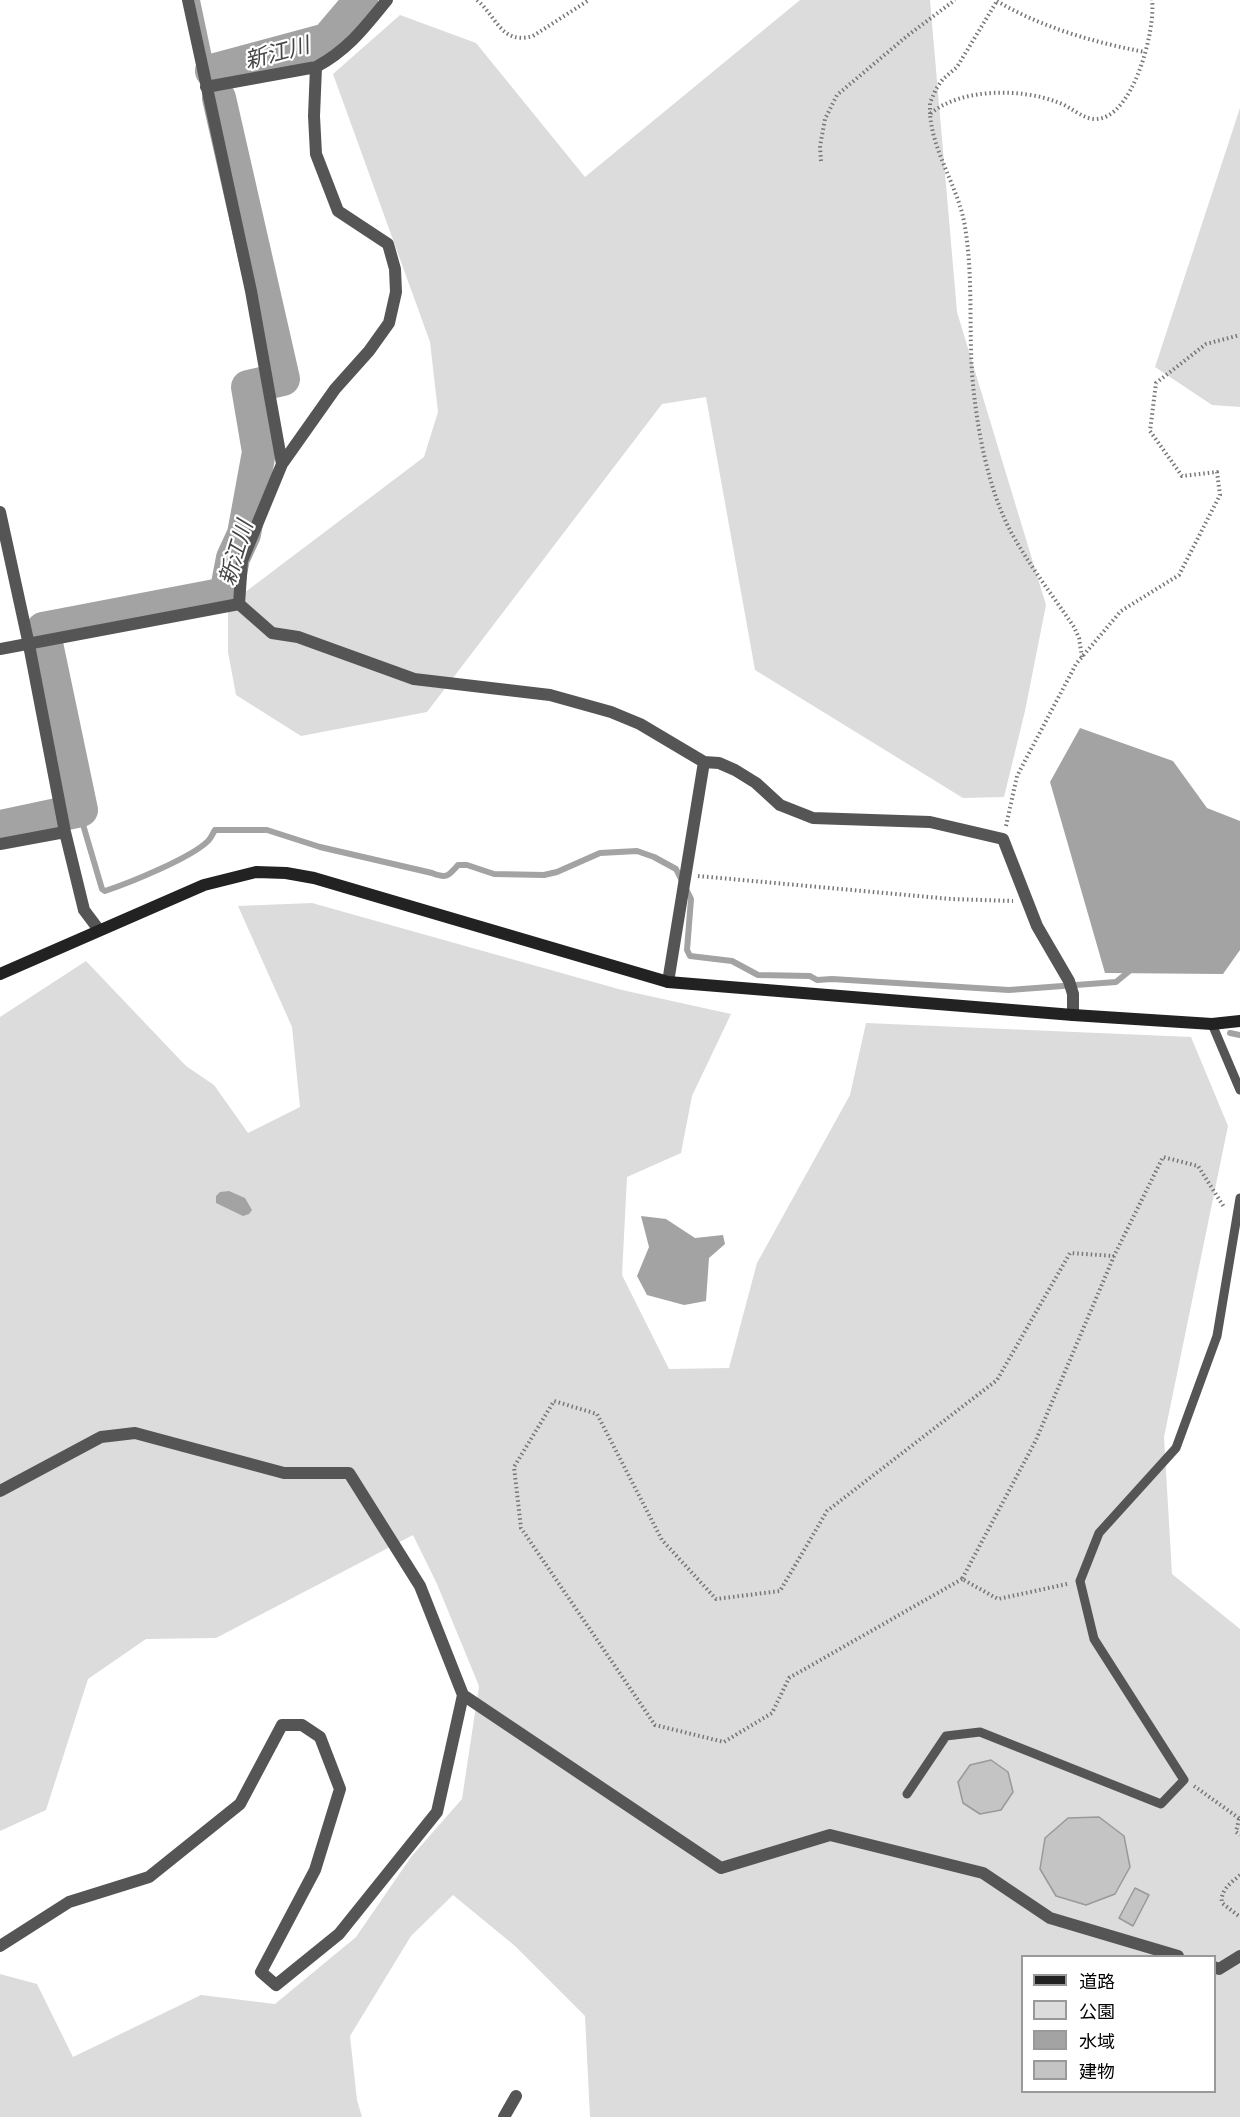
<!DOCTYPE html>
<meta charset="utf-8">
<style>
body{margin:0}
#map{position:relative;width:1240px;height:2117px;overflow:hidden;background:#fff;font-family:Barlow,"Noto Sans JP",sans-serif}
canvas{display:block}
.legend{position:absolute;left:1021px;top:1955px;width:195px;height:138px;box-sizing:border-box;background:#fff;border:2px solid #999;margin:0;padding:8px 10px;list-style:none;font-size:18px;color:#000}
.legend li{display:flex;align-items:center;gap:12px;height:30px}
.legend b{width:30px;border:2px solid #999}
</style>
<div id="map">
<canvas width="1240" height="2117"></canvas>
<ul class="legend">
<li><b style="height:8px;background:#222"></b>道路</li>
<li><b style="height:16px;background:#dcdcdc"></b>公園</li>
<li><b style="height:16px;background:#a3a3a3"></b>水域</li>
<li><b style="height:16px;background:#c4c4c4"></b>建物</li>
</ul>
</div>
<script>
const ctx = document.querySelector('canvas').getContext('2d');
ctx.lineJoin = 'round';
function fill(path, color) { ctx.fillStyle = color; ctx.fill(path, 'evenodd'); }
function trace(path, color, width, dash) { ctx.strokeStyle = color; ctx.lineWidth = width; ctx.lineCap = dash ? 'butt' : 'round'; ctx.setLineDash(dash || []); ctx.stroke(path); }
function label(font, color, halo, rows, align = 'center') {
  ctx.font = font + ' Barlow,"Noto Sans JP",sans-serif'; ctx.lineWidth = 4.5; ctx.setLineDash([]); ctx.textBaseline = 'middle'; ctx.strokeStyle = halo; ctx.fillStyle = color; for (const [text, x, y, turn = 0] of rows) {
    ctx.save(); ctx.translate(x, y); ctx.rotate((+turn || 0) * Math.PI / 180); ctx.textAlign = isNaN(turn) ? turn : align; if (halo) ctx.strokeText(text, 0, 0); ctx.fillText(text, 0, 0); ctx.restore();
  }
}
fill(new Path2D(`
 M800 0H930L957 312 1046 605 1025 711 1004 797 963 798 755 670 706 397 662 404 427 712 301 736 236 695 228 652V601L244 593 424 457 438 412 430 342 333 74 400 15 476 43 585 177Z
 M1240 108V407L1212 405 1155 367Z
 M312 903 622 990 731 1014 692 1096 681 1153 627 1177 622 1275 669 1369 729 1368 757 1263 850 1095 866 1023 1191 1037 1228 1126 1164 1437 1172 1574 1240 1629V2117H590L585 2016 515 1946 453 1895 411 1936 350 2036 357 2100 362 2117H0V1974L37 1984 73 2057 201 1995 275 2004 356 1937 411 1857 462 1799 479 1686 437 1584 413 1535 216 1638 146 1639 88 1679 46 1810 0 1831V1017L86 961 186 1066 214 1085 248 1133 300 1107 292 1027 238 906ZM1022 1956H1214V2092H1022Z`), '#dcdcdc');
fill(new Path2D(`
 M1080 728 1173 761 1207 808 1240 821V950L1223 974 1105 973 1050 782Z
 M229 1191 245 1198 252 1210 249 1214 243 1216 216 1203V1196L220 1192Z
 M641 1216 666 1219 695 1238 723 1235 725 1244 709 1258 706 1301 684 1305 647 1295 637 1276 649 1247Z`), '#a3a3a3');
trace(new Path2D(`
 M197 0 212 71
 M81 810 84 828 102 889 105 891C129 883 191 858 208 841 211 838 213 833 215 830H267L320 847 432 873C447 879 448 876 458 865H467L494 874 544 875 557 872 600 853 637 851 654 857 676 869 691 899 687 950 690 956 732 961 758 975 810 976 817 980 832 979 1009 990 1116 982 1133 968
 M1230 1033 1240 1035`), '#a3a3a3', 6);
trace(new Path2D(`
 M212 71 327 40 361 0
 M0 827 81 810 43 629 226 594 233 558 244 534 259 452 248 387 283 379 219 98`), '#a3a3a3', 34);
const building = new Path2D(`
 M991 1760 1008 1772 1013 1792 1001 1810 980 1814 963 1803 958 1782 970 1765Z
 M1099 1817 1124 1836 1130 1867 1115 1894 1086 1905 1056 1896 1040 1869 1045 1838 1068 1818Z
 M1135 1888 1149 1895 1133 1926 1119 1918Z`);
fill(building, '#c4c4c4');
trace(building, '#999', 1.5);
trace(new Path2D(`
 M477 0C497 17 501 45 533 36L589 0
 M997 1C1040 27 1096 43 1145 52
 M930 114V103L936 89 943 79 957 67 997 1
 M821 161 820 146 825 119 837 95 907 36 955 0
 M1082 657 1079 638 1074 627C1053 596 1029 565 1011 532 987 487 976 424 972 373 969 325 973 275 965 227 959 188 933 154 930 114 960 88 1021 88 1057 102 1070 106 1081 118 1094 119 1133 121 1156 29 1152 0
 M1006 826 1017 776 1076 664 1121 611 1179 575 1220 495 1217 472 1182 476 1150 431 1156 383 1206 344 1240 335
 M698 876 951 899 1013 901
 M962 1579 789 1678 772 1713 724 1742 655 1725 521 1528 514 1467 554 1401 597 1414 662 1540 716 1599 780 1591 827 1511 997 1380 1070 1253 1114 1256
 M1067 1584 998 1599 962 1579 1036 1440 1114 1256 1163 1157 1198 1166 1224 1207
 M1194 1786 1240 1819
 M1239 1819 1236 1832 1240 1835
 M1240 1875C1231 1883 1220 1890 1222 1903L1240 1917`), '#777', 4, [1.5, 3]);
trace(new Path2D(`
 M1212 1024 1240 1090
 M907 1794 946 1736 980 1732 1161 1804 1184 1780 1094 1639 1080 1581 1099 1533 1176 1448 1217 1336 1240 1198`), '#555', 9);
trace(new Path2D(`
 M188 0 251 291 282 464
 M206 87 316 67C348 50 365 27 387 0
 M0 512 29 645 65 832 84 910 99 930
 M239 604 272 633 298 637 414 679 550 695 611 712 640 724 704 762 719 763 735 770 756 783 780 805 813 818 930 822 1003 839 1037 926 1069 981 1073 994V1015
 M239 604 242 561 282 464 335 389 369 351 389 323 396 292 395 269 388 244 338 211 316 154 314 116 316 67
 M0 649 239 604
 M0 844 65 832
 M668 982 704 762
 M0 1491 101 1437 135 1433 284 1473H349L420 1586 463 1695 721 1868 830 1835 983 1873 1050 1918 1178 1956
 M0 1946 69 1902 149 1877 240 1804 282 1725H302L320 1737 340 1789 315 1870 261 1972 276 1985 339 1934 437 1812 463 1695
 M1214 1967 1219 1969 1240 1956
 M504 2117 516 2096`), '#555', 12);
trace(new Path2D(`
 M0 974 204 885 256 872 286 873 314 878 668 982 1073 1015 1212 1024 1240 1021`), '#222', 12);
label('italic 22px', '#444', '#fff', [
 ["新江川",277,53,-15],
 ["新江川",236,553,-73]
]);
</script>
